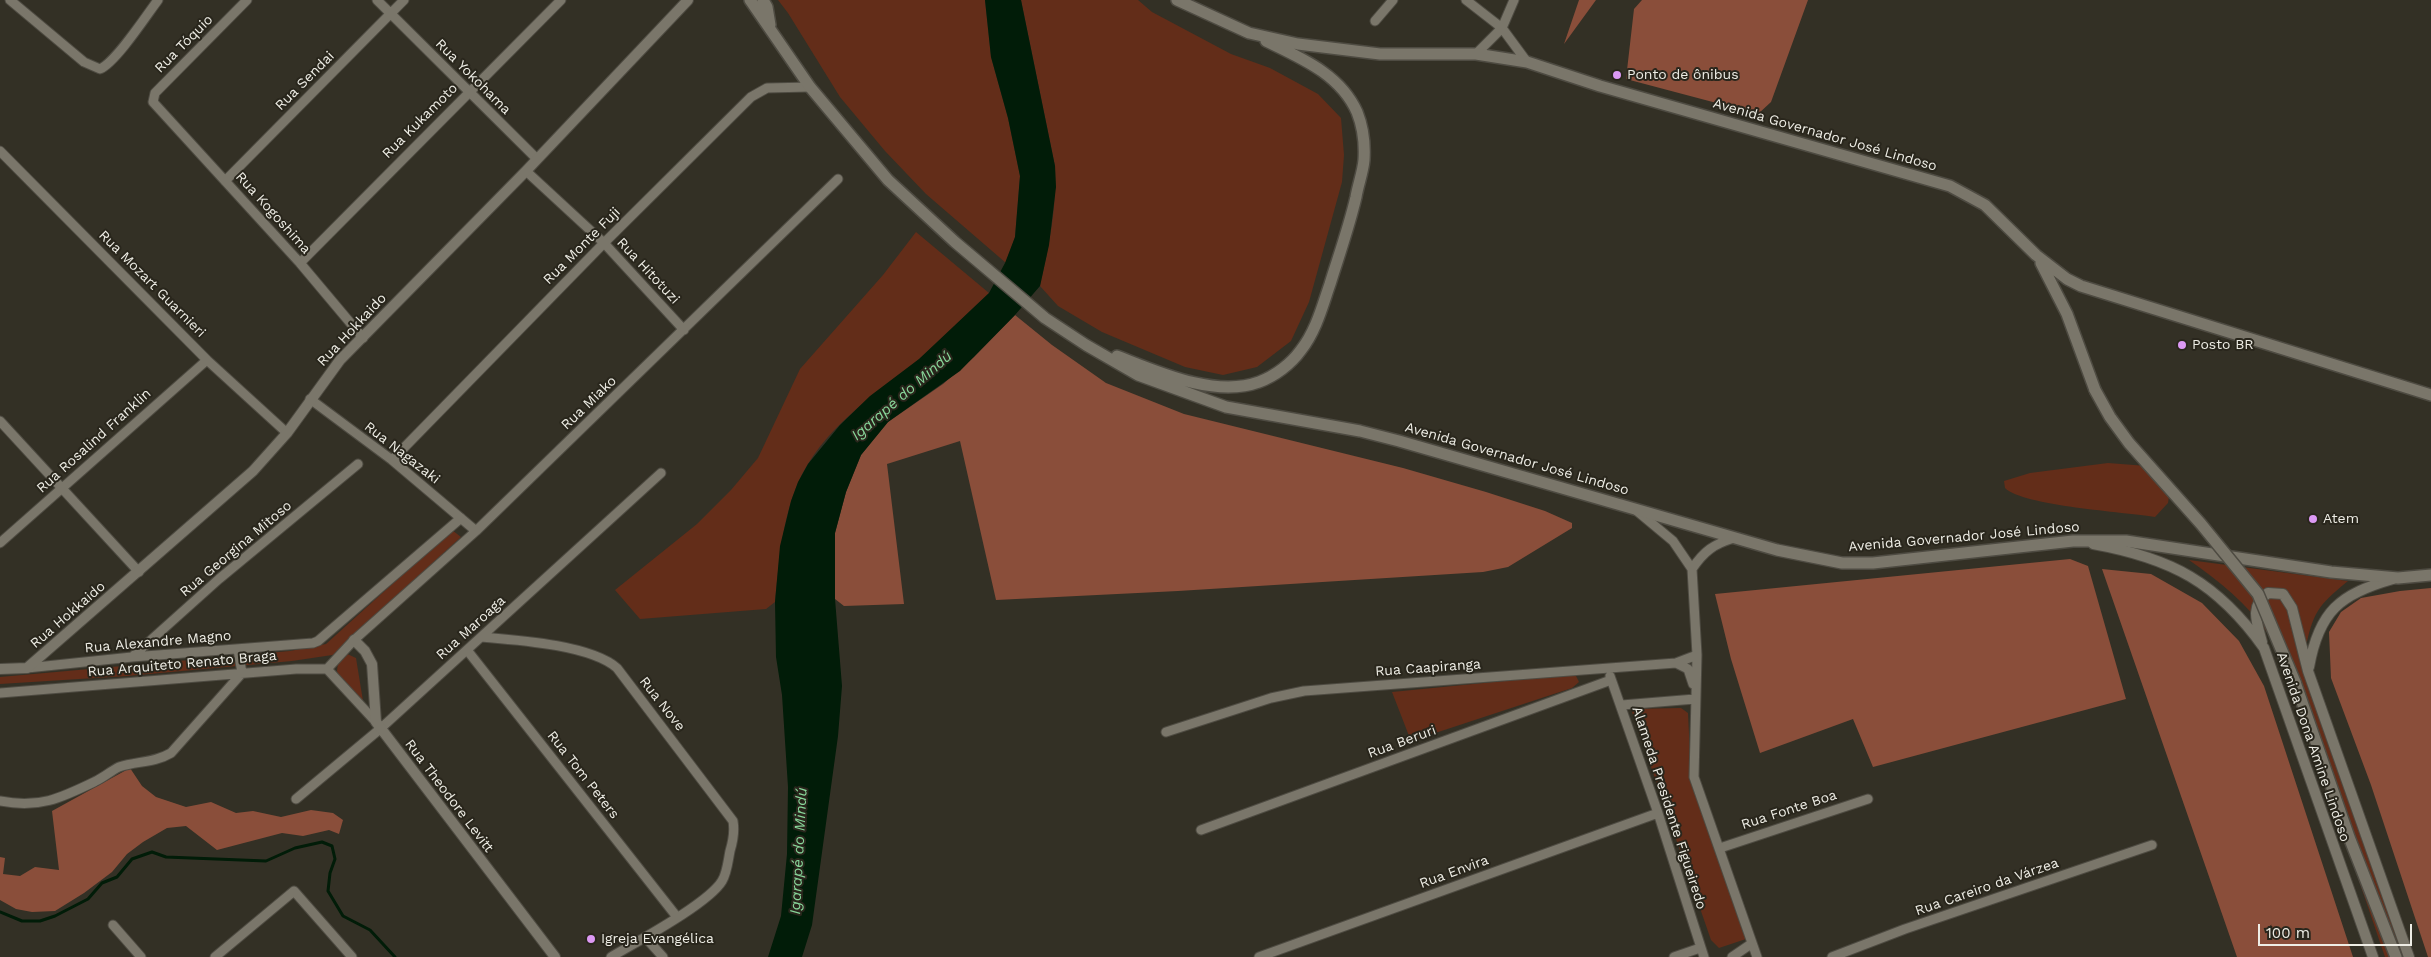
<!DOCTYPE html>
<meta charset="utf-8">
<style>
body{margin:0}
#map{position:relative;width:2431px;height:957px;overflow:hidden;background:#333025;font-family:"Work Sans",sans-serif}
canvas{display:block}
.scale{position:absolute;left:2258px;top:924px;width:154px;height:22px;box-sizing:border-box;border:2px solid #eeede5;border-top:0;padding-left:6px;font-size:15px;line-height:18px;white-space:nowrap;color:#eeede5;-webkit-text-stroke:4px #29261c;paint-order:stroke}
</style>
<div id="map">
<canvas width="2431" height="957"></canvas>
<div class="scale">100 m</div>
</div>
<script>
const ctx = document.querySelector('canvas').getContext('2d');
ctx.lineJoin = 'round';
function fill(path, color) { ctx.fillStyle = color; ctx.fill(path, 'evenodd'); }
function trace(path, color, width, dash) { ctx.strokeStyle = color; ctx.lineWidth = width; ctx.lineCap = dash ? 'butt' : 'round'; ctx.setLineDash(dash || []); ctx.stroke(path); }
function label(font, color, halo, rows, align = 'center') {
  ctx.font = font + ' "Work Sans",sans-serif'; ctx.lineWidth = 4; ctx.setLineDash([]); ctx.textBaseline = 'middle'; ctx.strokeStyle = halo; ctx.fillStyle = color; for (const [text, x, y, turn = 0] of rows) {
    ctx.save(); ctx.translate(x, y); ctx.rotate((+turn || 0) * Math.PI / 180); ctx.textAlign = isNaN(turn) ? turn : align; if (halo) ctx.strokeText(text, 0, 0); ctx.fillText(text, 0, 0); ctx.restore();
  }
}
fill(new Path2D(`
 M778 0H985L991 57 1008 118 1020 176 1015 237 1006 263 926 194 885 151 840 97 788 13Z
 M1138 0 1152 12 1231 54 1270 68 1318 94 1341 118 1344 155 1342 182 1309 302 1291 341 1257 367 1223 375 1185 367 1102 332 1058 306 1040 286C1049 246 1057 207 1055 166L1021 0Z
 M916 232 989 293C965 315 942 340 917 361 874 395 821 430 798 483 782 520 779 562 775 602L766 609 640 619 615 590 697 524 731 490 758 458 800 369 883 275Z
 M2108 463 2147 466 2171 483 2168 503 2155 517C2125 512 2023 506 2005 488L2004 481 2030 473Z
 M452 530 461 537 344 644 343 652 356 658 364 707 339 678 337 671 339 654 292 661 127 676 0 684V677L290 651 326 644Z
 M2189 560 2348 581C2317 606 2313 613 2305 651L2407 957H2385L2287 670C2281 659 2276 646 2269 635 2248 604 2219 581 2189 560Z
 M1575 674 1579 682 1572 688 1411 741 1392 692Z
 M1681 708 1688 713 1691 775 1746 939 1719 948 1711 940 1631 709Z`), '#632d19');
fill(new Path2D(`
 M1579 0H1596L1564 44Z
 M1642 0H1808L1771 102 1758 114 1626 79 1634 9Z
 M1015 315 1052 345 1106 383 1184 414 1403 468 1486 492 1545 511 1572 523V528L1508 567 1483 572 1178 591 996 600 960 441 887 464 904 604 844 606 835 599V533L846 492 861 455 888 422 943 384 974 357Z
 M2070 559 2088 566 2126 699 1873 767 1853 719 1760 753 1731 659 1715 594Z
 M2102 569 2151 574 2202 603 2239 641 2264 686 2353 957H2237Z
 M2431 588V957H2428L2371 785 2331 678 2329 632 2341 612 2361 598 2400 591Z
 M130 768 142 786 156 797 186 807 211 802 236 813 253 811 281 817 311 810 333 813 343 820 339 834 329 830 303 836 282 833 217 850 186 826 167 828 143 842 127 854 112 872 84 893 55 911 32 912 16 909 0 900V857L5 858 3 874 20 876 35 867 59 870 52 811Z`), '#8a4e3a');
fill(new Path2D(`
 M985 0H1021L1055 166 1056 187 1049 245 1040 286 1015 315 960 371 888 422 861 455 846 492 835 533V599L842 686 838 736 812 925 802 957H768L781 916 787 854 788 787 782 695 776 657 775 602 780 546 791 501 798 482 808 464 840 425 870 396 919 359 989 293 1005 263 1015 237 1020 176 1008 118 991 57Z`), '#011c08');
trace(new Path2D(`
 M0 912 22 921H40L55 916 88 899 102 883 117 877 132 859 152 852 166 857 266 861 295 848 322 842 332 846 335 859 330 873 328 891 343 916 370 930 395 957`), '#011c08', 3);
const minor = new Path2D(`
 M10 0 84 62 100 69C116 62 146 16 158 0
 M247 0 155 93 153 102 300 263 363 338
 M377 0 537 159
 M1466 0 1502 28 1527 62
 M1375 21 1393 0
 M1476 54 1502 28 1514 0
 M0 151 207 360 287 433
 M526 171 604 243 684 330
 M225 181 404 0
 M300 263 561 0
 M310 399 392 460 476 531
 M0 421 139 572
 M392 460 604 243 751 97 767 88 810 87
 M1637 511 1673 541 1692 569 1697 655 1694 777 1757 957
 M0 543 207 360
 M1692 569C1704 551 1714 544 1734 538
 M482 637C518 640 591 645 617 668L733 821C735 832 733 841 730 851 728 861 727 873 722 881 708 904 636 942 611 957
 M467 650 677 917
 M132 657 219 579 358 464
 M1676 663 1688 669 1693 684
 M27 668 132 657 313 643 318 641 461 518
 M327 669 376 722
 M1610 676 1658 813 1704 957
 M0 693 296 669H327L354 640 476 531 838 179
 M1622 705 1695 699
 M1166 732 1271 698 1304 691 1676 663 1697 655
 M296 799 380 729 661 473
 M0 801C39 809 61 798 96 781 104 777 111 771 119 767 137 761 154 763 171 753L242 673 238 650
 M1201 830 1611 680
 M1720 848 1868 799
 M113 925 141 957
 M645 937 663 957
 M215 957 294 891 352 957
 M1259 957 1658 813
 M1674 957 1700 948
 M1732 957 1751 944
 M1832 957 1905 929 2152 845`);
const tertiary = new Path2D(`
 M2093 544C2171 558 2217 582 2264 648L2373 957
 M354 640 365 651 372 664 376 722 555 957
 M2262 642C2257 623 2249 606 2268 593L2283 594 2292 608 2308 671 2409 957
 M2309 667C2319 611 2340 594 2393 579
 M0 669 27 668 253 471 287 433 340 360 526 171 688 0`);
const secondary = new Path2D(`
 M750 0 810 87 888 180 955 242 1045 318 1086 345 1138 375 1226 407 1360 431 1399 441 1777 550 1842 563H1873L2073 541H2126L2331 572 2398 578 2431 575
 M763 0 767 7 770 25
 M1177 0 1249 33 1298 44 1380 54H1476L1527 62 1600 86 1950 186 1985 205 2036 255 2067 279 2081 286 2431 395
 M2041 263 2067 314 2095 390
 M1117 356C1158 372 1215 398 1259 382 1275 376 1291 364 1301 350 1316 331 1322 307 1330 284 1339 255 1349 227 1356 197 1358 185 1363 172 1364 160 1365 144 1363 127 1357 112 1340 74 1301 58 1266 41
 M2295 682 2349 837 2396 957`);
trace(minor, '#4e4b42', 11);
trace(tertiary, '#4e4b42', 12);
trace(secondary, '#4e4b42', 14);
trace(minor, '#7a766a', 9);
trace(tertiary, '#7a766a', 10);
trace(secondary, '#7a766a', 11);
const secondaryBridge = new Path2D(`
 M2095 390 2110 417 2129 443 2201 524 2258 594 2295 682`);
trace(secondaryBridge, '#4e4b42', 14, []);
trace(secondaryBridge, '#7a766a', 11);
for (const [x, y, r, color] of [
 [1617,75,5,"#dc99f4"],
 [2182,345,5,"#dc99f4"],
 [2313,519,5,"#dc99f4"],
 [591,939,5,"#dc99f4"]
]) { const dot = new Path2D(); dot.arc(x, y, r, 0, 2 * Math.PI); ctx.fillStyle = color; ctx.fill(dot); trace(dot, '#29261c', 2); }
label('14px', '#eeede5', '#29261c', [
 ["Rua Tóquio",184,44,-45],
 ["Rua Yokohama",473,77,45],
 ["Rua Sendai",305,81,-45],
 ["Rua Kukamoto",420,121,-45],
 ["Avenida Governador José Lindoso",1825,135,16],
 ["Rua Kogoshima",273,213,48],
 ["Rua Monte Fuji",582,246,-45],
 ["Rua Hitotuzi",648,271,47],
 ["Rua Mozart Guarnieri",152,284,45],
 ["Rua Hokkaido",352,330,-47],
 ["Rua Miako",589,403,-44],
 ["Rua Rosalind Franklin",94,441,-42],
 ["Rua Nagazaki",402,453,38],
 ["Avenida Governador José Lindoso",1517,459,16],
 ["Avenida Governador José Lindoso",1964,537,-5],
 ["Rua Georgina Mitoso",236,549,-40],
 ["Rua Hokkaido",68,615,-41],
 ["Rua Maroaga",471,628,-42],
 ["Rua Alexandre Magno",158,642,-5],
 ["Rua Arquiteto Renato Braga",182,664,-5],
 ["Rua Caapiranga",1428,668,-4],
 ["Rua Nove",662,704,52],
 ["Rua Beruri",1402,742,-20],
 ["Avenida Dona Amine Lindoso",2313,747,71],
 ["Rua Tom Peters",583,775,52],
 ["Rua Theodore Levitt",449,796,53],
 ["Alameda Presidente Figueiredo",1669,808,72],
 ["Rua Fonte Boa",1789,810,-18],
 ["Rua Envira",1454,872,-20],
 ["Rua Careiro da Várzea",1987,887,-19]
]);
label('14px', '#eeede5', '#29261c', [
 ["Ponto de ônibus",1627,75],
 ["Posto BR",2192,345],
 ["Atem",2323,519],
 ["Igreja Evangélica",601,939]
], 'left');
label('italic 15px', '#88d79a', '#29261c', [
 ["Igarapé do Mindú",902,396,-41],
 ["Igarapé do Mindú",799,851,-87]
]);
</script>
